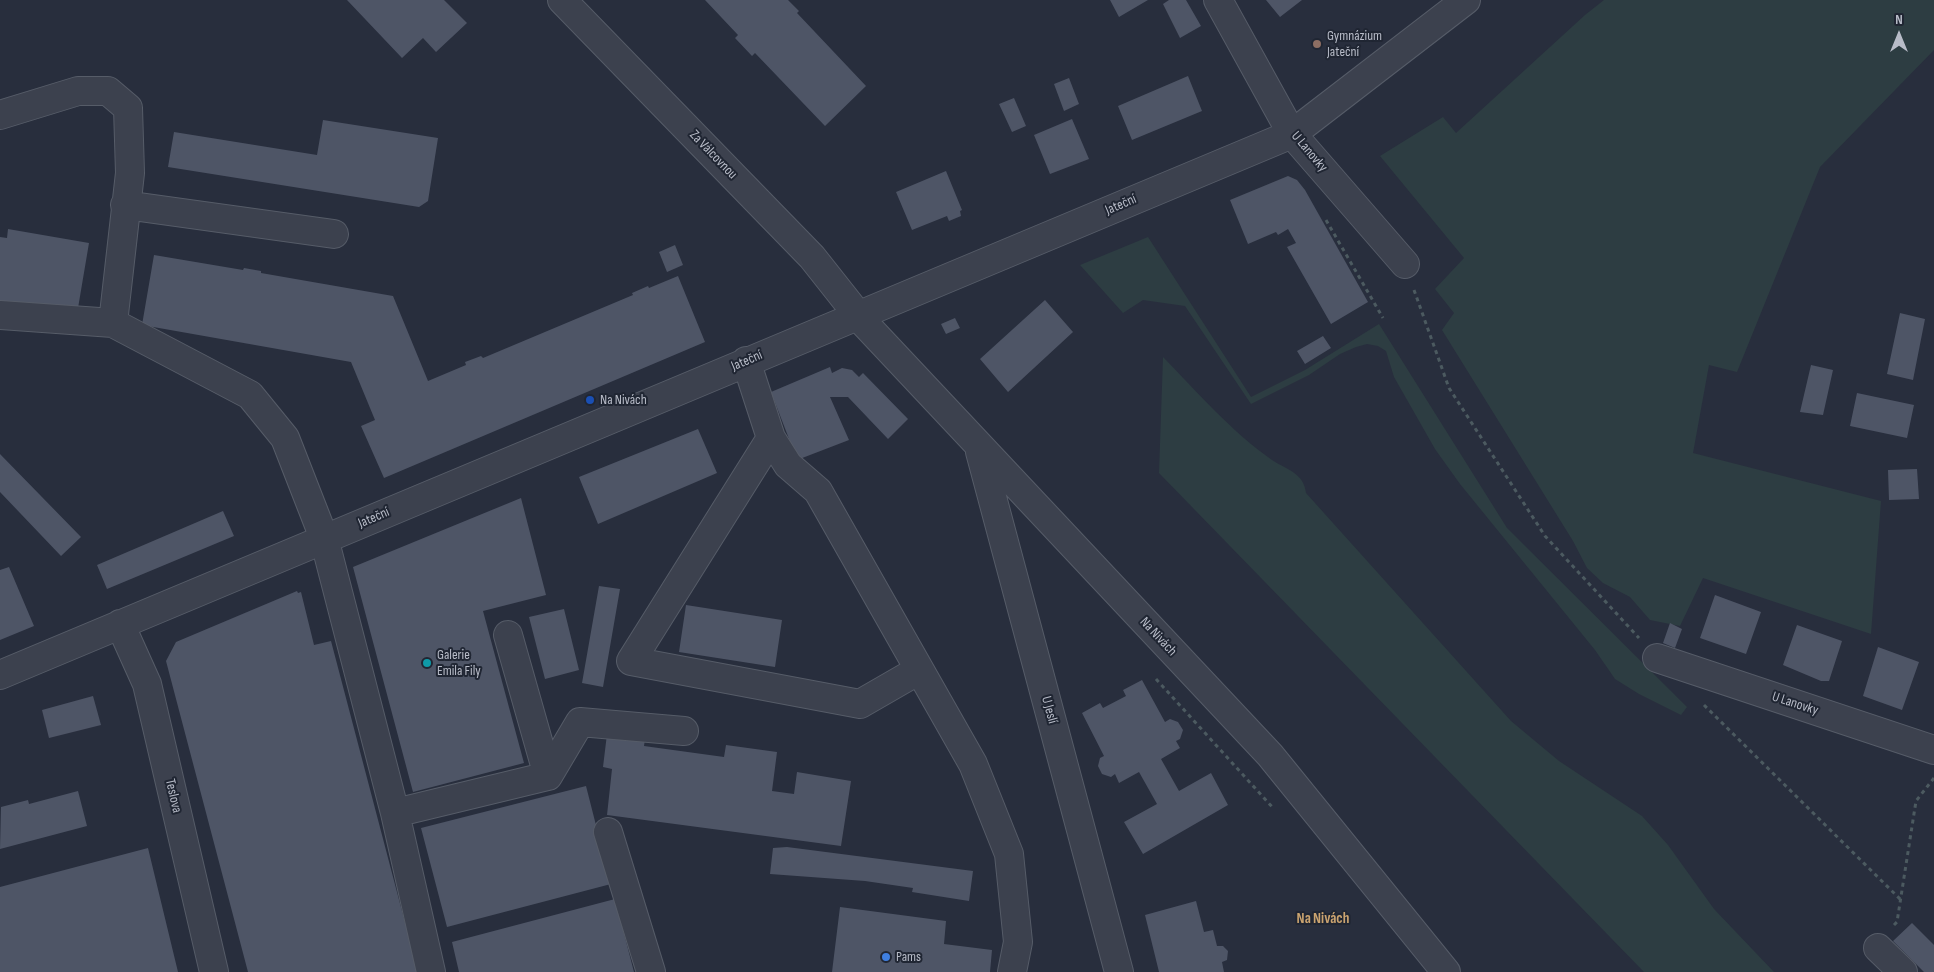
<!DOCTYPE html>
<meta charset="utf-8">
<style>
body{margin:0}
#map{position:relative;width:1934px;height:972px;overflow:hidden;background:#282e3d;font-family:"Sofia Sans Condensed",sans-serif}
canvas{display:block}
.north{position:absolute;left:1874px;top:10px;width:50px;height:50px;-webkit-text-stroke:4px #202633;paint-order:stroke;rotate:0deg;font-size:14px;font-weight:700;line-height:20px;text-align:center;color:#b8bcc8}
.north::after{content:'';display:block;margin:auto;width:18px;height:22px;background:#b8bcc8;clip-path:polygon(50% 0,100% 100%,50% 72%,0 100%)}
</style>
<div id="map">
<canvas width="1934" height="972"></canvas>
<div class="north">N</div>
</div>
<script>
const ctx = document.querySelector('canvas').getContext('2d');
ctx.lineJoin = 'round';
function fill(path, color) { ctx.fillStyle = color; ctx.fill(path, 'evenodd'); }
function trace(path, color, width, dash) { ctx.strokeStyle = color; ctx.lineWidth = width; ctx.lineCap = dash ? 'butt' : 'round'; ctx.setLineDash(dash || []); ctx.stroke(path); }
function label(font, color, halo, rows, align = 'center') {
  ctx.font = font + ' "Sofia Sans Condensed",sans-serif'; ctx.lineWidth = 4; ctx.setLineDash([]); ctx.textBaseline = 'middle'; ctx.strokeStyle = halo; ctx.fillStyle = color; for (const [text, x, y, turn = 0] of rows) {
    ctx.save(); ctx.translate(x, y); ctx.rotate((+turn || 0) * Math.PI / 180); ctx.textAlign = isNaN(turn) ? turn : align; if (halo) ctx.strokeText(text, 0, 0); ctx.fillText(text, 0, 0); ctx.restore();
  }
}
fill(new Path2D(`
 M1604 0H1934V50L1820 167 1737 372 1709 365 1693 453 1881 501 1871 634 1703 578 1680 626 1650 620 1630 597 1603 583 1587 568 1573 541 1442 330 1454 313 1435 289 1464 258 1380 156 1443 117 1456 133 1585 15Z
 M1148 237 1251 397 1305 370 1379 324 1507 528 1687 707 1681 715 1639 694 1615 679 1595 650 1460 484 1435 449 1394 377 1386 351 1378 346 1367 344 1356 347 1340 354 1309 375 1251 404 1185 306 1143 300 1123 313 1080 265Z
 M1163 357C1198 393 1232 432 1272 460 1287 470 1304 473 1306 493L1511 721 1559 761 1642 816 1668 845 1714 909 1774 972H1644L1159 473Z`), '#2d3d42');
fill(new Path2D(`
 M347 0H444L467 23 436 52 423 38 402 58Z
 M705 0H788L799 11 797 13 866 86 825 126 755 53 752 56 735 38 738 35Z
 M1110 0H1148L1119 17Z
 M1169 0H1186L1201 26 1180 38 1163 4Z
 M1266 0H1302L1280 17Z
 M1188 76 1202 111 1132 140 1118 106Z
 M1069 78 1079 104 1064 111 1054 84Z
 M1014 98 1026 126 1012 132 999 104Z
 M1072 119 1089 159 1050 174 1034 135Z
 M323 120 438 138 428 201 419 207 168 167 174 132 317 155Z
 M946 171 962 210 960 211 961 216 949 221 947 216 912 230 896 192Z
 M1288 176 1297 180 1305 190 1368 302 1331 324 1287 247 1296 243 1288 229 1278 235 1276 232 1248 244 1230 200Z
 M8 229 89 243 77 314 0 301V237L7 238Z
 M675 245 683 265 667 272 659 252Z
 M154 255 243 270 244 268 261 271V273L393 296 428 381 466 365 465 362 481 356 483 358 633 295 632 293 648 286 649 288 678 276 705 342 384 478 361 426 375 420 351 362 142 325Z
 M1045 300 1073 332 1008 392 980 359Z
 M1900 313 1925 319 1913 380 1887 374Z
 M955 318 960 328 946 334 941 324Z
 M1323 336 1331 348 1305 364 1297 351Z
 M1811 365 1833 370 1823 415 1800 412Z
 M830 367 832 373 842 368 852 370 859 377 863 373 908 419 888 439 848 397H830L849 440 797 460 787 446 791 444 771 392Z
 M1857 393 1914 405 1907 438 1850 426Z
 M698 429 717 473 598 524 579 477Z
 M0 454 81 537 61 556 0 492Z
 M1917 469 1919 499 1889 500 1888 470Z
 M521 498 546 595 483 611 524 763 413 792 353 567Z
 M223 511 234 536 107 589 97 565Z
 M9 567 34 626 0 640V570Z
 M599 586 620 589 603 687 582 683Z
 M297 591 298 593 301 592 314 645 331 641 418 972H248L166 661 176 642Z
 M1715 595 1761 612 1746 654 1700 638Z
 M686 605 782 620 775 667 679 652Z
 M564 609 579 670 545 679 529 617Z
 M1670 623 1682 629 1675 648 1663 643Z
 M1797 625 1842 641 1829 681H1821L1783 665Z
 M1878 647 1919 662 1902 710 1863 696Z
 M1142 680 1165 722 1170 719 1178 722 1183 730 1180 739 1176 741 1180 748 1161 759 1179 791 1211 773 1228 805 1143 854 1124 822 1157 804 1139 772 1119 783 1115 774 1111 777 1102 774 1098 766 1100 758 1104 756 1082 713 1100 703 1103 708 1126 696 1123 690Z
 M93 696 101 725 49 738 42 710Z
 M607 734 645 739 644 746 724 757 726 745 777 752 772 791 794 794 797 772 851 781 841 846 607 815 612 769 603 767Z
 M586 786 611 884 447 927 421 828Z
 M78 791 87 826 0 849 1 807 28 800 29 804Z
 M787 847 973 871 969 901 912 892 913 888 865 881 770 874 773 848Z
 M148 848 178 972H0V887Z
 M615 899 634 972H459L452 942Z
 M1196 901 1204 932 1213 930 1217 946H1223L1228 951 1227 960 1222 962 1224 972H1159L1145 915Z
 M840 907 946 921 944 944 992 950 990 972H832Z
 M1912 923 1934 945V972H1924L1893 941Z`), '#4e5566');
const minor = new Path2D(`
 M562 0 812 257 865 324 1270 755 1446 972
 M1218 0 1292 134 1405 264
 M0 115 78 91H108L128 108 130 173 113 323
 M125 205 334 234
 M0 315 113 323 250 395 285 438 324 538 395 813 431 972
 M746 361 771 438 788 465 818 491 973 764 1009 854 1018 942 1012 972
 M771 438 631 661 860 704 919 670
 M980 452 1119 972
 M120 624 147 684 214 972
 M1657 658 1934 750
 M0 675 1292 134 1466 0
 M548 776 580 722 684 731
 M395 813 548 776 508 635
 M608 832 651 972
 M1878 948 1903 972`);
trace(minor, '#565c68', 30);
trace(new Path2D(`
 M1326 220 1383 318
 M1414 290 1449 388 1545 536 1639 638
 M1156 679 1274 809
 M1704 705 1901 900
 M1894 925 1897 922 1916 801 1934 778`), '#4c5a60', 3, [4, 4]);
trace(minor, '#3c414e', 28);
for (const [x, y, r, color] of [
 [1317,44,5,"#8d6e63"],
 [590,400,5,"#1a4fb4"],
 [427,663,5,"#0f9aa8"],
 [886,957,5,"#3f7fe0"]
]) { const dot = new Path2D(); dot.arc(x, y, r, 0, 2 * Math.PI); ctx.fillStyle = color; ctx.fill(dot); trace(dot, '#202633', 2); }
label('14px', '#b8bcc8', '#202633', [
 ["Gymnázium",1327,36],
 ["Jateční",1327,52],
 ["Na Nivách",600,400],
 ["Galerie",437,655],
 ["Emila Fily",437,671],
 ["Pams",896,957]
], 'left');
label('14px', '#b8bcc8', '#202633', [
 ["U Lanovky",1309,152,50],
 ["Za Válcovnou",713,155,46],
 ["Jateční",1121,205,-23],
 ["Jateční",747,361,-23],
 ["Jateční",374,518,-23],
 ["Na Nivách",1158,637,47],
 ["U Lanovky",1795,704,18],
 ["U Jeslí",1049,710,75],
 ["Teslova",173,796,77]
]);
label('bold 15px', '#cba470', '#202633', [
 ["Na Nivách",1323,919]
]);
</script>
